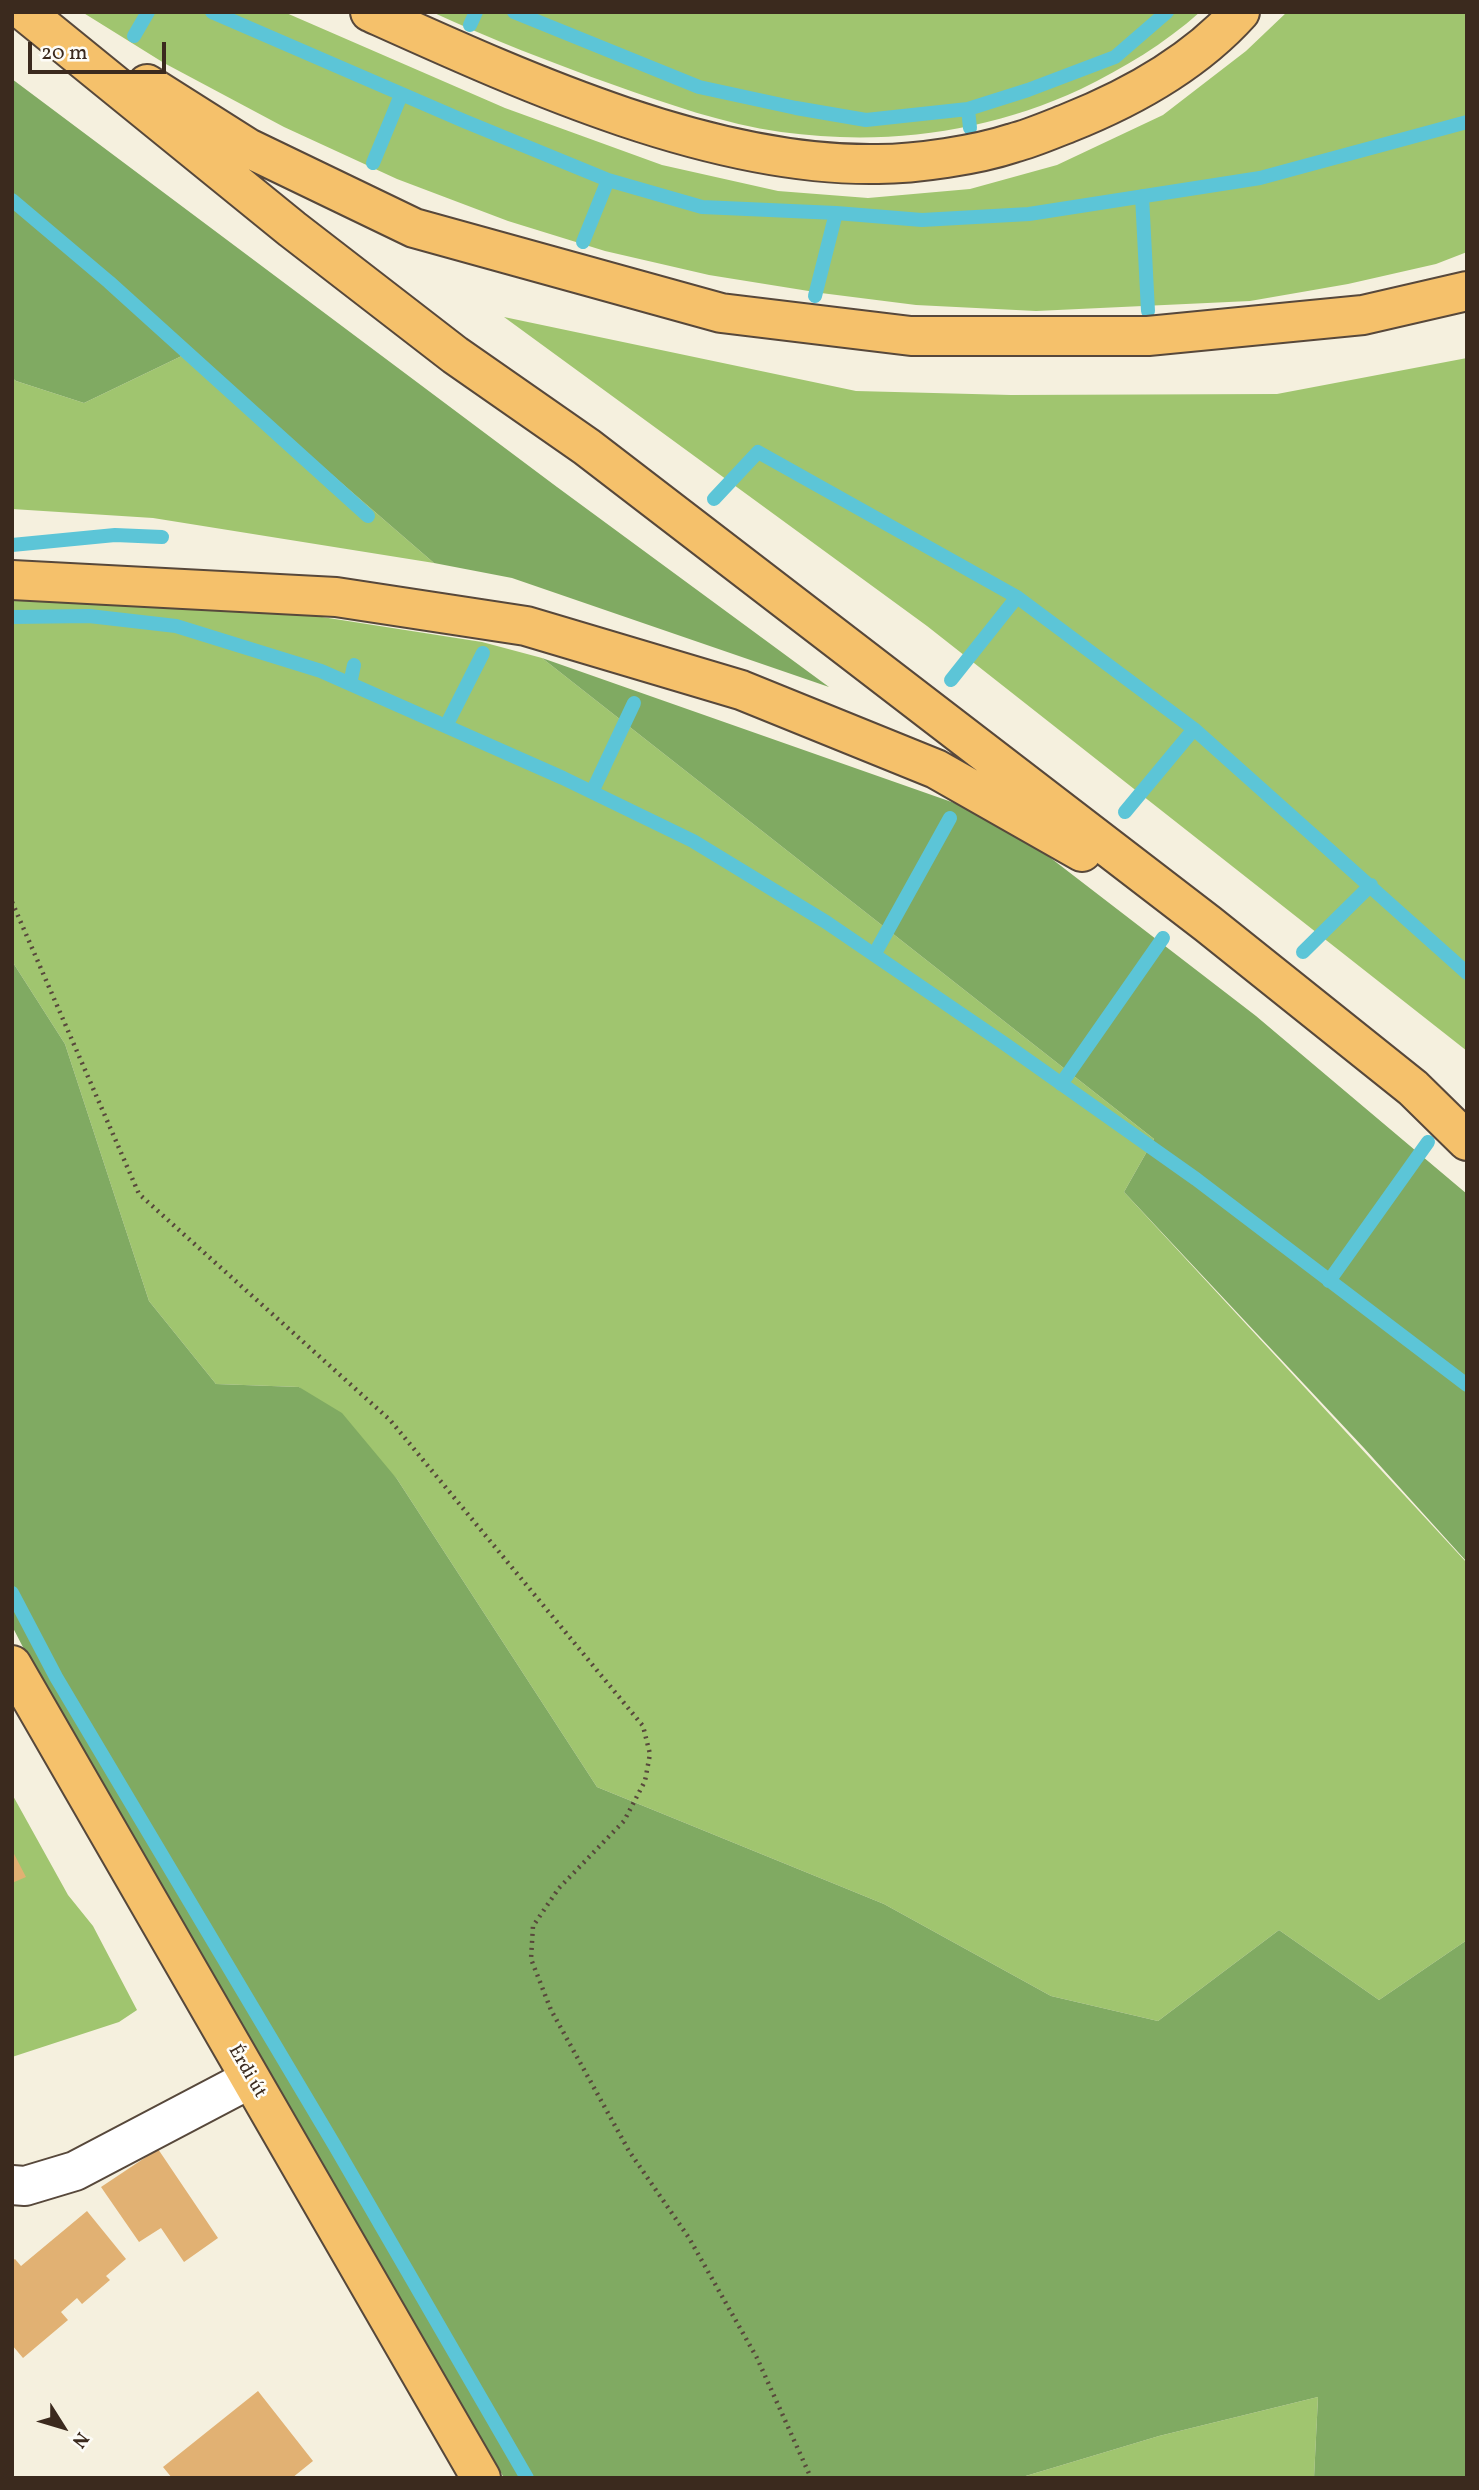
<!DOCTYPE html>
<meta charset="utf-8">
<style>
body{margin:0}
#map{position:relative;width:1479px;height:2490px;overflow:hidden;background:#f5f0de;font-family:Vollkorn,serif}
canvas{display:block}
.frame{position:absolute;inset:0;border:14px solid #3b2a1e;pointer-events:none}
.north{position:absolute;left:28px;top:2392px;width:70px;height:70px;-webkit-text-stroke:5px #fdfcf7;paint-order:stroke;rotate:127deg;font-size:19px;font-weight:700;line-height:28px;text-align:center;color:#3b2a1e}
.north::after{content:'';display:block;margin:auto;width:24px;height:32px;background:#3b2a1e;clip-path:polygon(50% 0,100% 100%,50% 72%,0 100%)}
.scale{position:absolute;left:28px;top:42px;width:138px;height:32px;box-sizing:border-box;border:4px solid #3b2a1e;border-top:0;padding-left:9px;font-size:21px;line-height:24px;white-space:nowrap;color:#3b2a1e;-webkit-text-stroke:5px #fdfcf7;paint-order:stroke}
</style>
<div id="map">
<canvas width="1479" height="2490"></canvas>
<div class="frame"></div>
<div class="north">N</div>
<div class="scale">20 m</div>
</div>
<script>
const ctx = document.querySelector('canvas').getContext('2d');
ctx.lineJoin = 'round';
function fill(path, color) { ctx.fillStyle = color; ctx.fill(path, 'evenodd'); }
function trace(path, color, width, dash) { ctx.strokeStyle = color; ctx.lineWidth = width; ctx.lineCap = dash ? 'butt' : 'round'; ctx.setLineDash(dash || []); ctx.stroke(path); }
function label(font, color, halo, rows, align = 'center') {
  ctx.font = font + ' Vollkorn,serif'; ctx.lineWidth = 5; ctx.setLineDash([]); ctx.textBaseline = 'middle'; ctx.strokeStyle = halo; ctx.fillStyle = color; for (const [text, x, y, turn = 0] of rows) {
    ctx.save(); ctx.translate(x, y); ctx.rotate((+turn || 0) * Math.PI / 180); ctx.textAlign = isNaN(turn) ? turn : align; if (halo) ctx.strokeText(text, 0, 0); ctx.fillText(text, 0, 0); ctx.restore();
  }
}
fill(new Path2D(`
 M82 12H284L505 108 662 165 778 191 868 198 970 189 1057 165 1163 115 1246 51 1287 12H1467V252L1436 264 1348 284 1250 301 1036 311 916 305 821 293 709 275 605 251 508 221 397 179 284 127 164 63Z
 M432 12H1200C1164 44 1124 68 1081 89 986 133 885 146 781 132 724 124 668 104 614 85 552 63 491 39 432 12Z
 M504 317 856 391 1011 395 1277 394 1467 358V1051L927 626Z
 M190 352 434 563 153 518 12 509V378L16 381 84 403Z
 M12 588 162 592 482 642 542 658 1154 1139 1124 1192 1467 1563V1940L1379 2000 1279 1930 1158 2021 1051 1996 884 1904 597 1787 397 1479 299 1387 216 1384 149 1301 65 1044 12 961Z
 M12 1794 68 1895 93 1926 137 2010 119 2022 12 2057Z
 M1318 2397 1314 2478H1019L1159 2436Z`), '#a0c56f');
fill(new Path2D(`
 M12 79 557 487 829 687 512 578 434 563 190 352 84 403 16 381 12 378Z
 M542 658 1000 819 1256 1016 1467 1194V1562L1364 1448 1124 1192 1154 1139Z
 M12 961 65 1044 149 1301 216 1384 299 1387 342 1413 397 1479 597 1787 884 1904 1051 1996 1158 2021 1279 1930 1379 2000 1467 1940V2478H1314L1318 2397 1159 2436 1019 2478H504L39 1678 12 1626Z`), '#80aa62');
trace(new Path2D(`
 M212 12 464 121 608 180 702 207 836 213
 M514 12 699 87 796 108 866 120 968 109 1028 90 1115 57 1167 12
 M470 25 476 12
 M134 36 148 12
 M968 109 970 128
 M373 163 401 95
 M1142 196 1148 311
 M12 200 109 282 368 516
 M583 242 608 180
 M815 296 836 213 922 220 1029 214 1260 178 1467 122
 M714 499 758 452 1017 597 1194 729 1467 973
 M12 545 115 535 162 537
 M12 617 89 616 176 626 321 671 563 778 693 841 826 922 1005 1044 1196 1179 1467 1385
 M951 680 1017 597
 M350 684 354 665
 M446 726 483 653
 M592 792 634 703
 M1125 812 1194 729
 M1303 952 1371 885
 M874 955 950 818
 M1061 1084 1163 938
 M1329 1281 1428 1142
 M12 1593 56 1677 335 2146 527 2478`), '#5cc5d7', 14);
fill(new Path2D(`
 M12 1850 26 1877 12 1883Z
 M158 2149 218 2238 184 2262 161 2228 139 2242 101 2187Z
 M87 2211 126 2259 106 2276 110 2280 82 2304 77 2298 61 2312 68 2320 23 2358 12 2345V2261L15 2259 21 2266Z
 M258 2391 313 2461 292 2478H172L163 2467Z`), '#e1b173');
const minor = new Path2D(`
 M12 2185 25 2186 75 2171 250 2079`);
const major = new Path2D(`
 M12 1665 481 2478`);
const highway = new Path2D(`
 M25 12 292 229 455 355 587 447 1208 924 1413 1088 1467 1141
 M370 12C521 80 710 167 878 164 916 164 977 155 1013 143 1032 138 1050 130 1068 123 1131 98 1194 63 1240 12
 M147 84 248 148 414 228 721 313 911 336H1148L1363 315 1467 291
 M12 580 336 597 526 626 741 690 936 769 1082 852`);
trace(minor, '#57483b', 42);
trace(major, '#57483b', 42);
trace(highway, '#57483b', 42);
trace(new Path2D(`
 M12 902 139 1194 390 1420 643 1726 650 1754 645 1781 624 1821 559 1888 533 1926 531 1959 551 2010 629 2151 689 2238 757 2358 811 2478`), '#57483b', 4.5, [2, 5]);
trace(minor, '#fff', 38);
trace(major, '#f5c16b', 38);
trace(highway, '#f5c16b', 38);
label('19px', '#3b2a1e', '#fdfcf7', [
 ["Érdi út",246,2072,60]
]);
</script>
